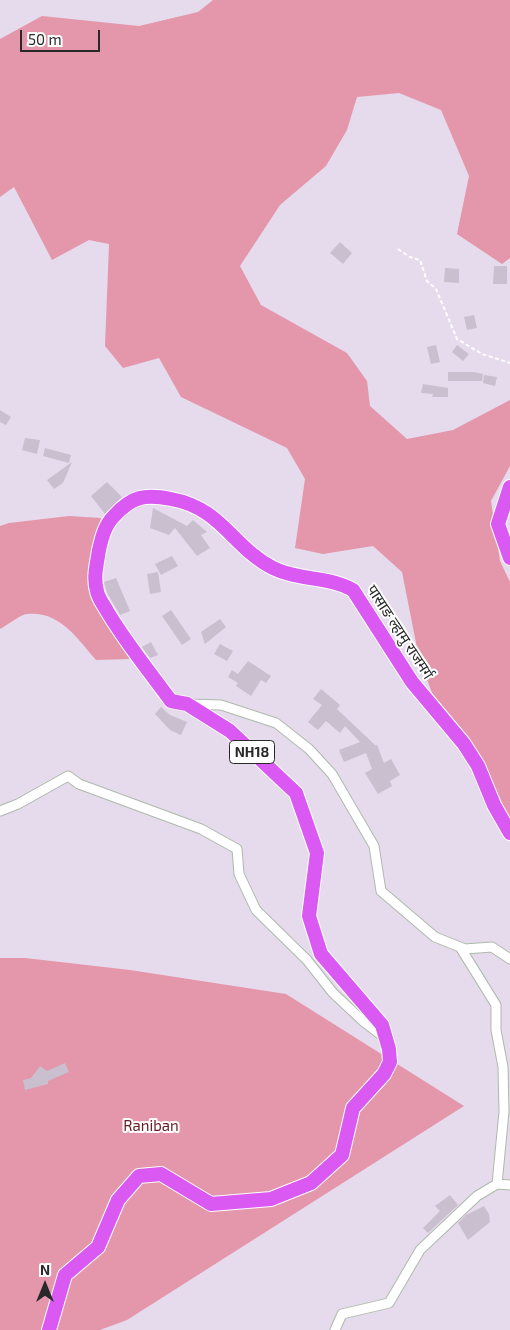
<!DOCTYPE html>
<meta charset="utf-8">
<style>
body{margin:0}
#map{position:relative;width:510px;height:1330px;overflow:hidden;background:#e6dbec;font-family:"Exo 2",sans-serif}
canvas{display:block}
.north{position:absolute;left:20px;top:1260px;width:50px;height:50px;-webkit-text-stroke:4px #fff;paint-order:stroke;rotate:0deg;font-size:14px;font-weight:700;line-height:20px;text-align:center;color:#292929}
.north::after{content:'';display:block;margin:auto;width:18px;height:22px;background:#292929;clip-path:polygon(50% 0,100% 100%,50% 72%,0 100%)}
.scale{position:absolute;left:20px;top:30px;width:80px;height:22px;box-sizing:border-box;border:2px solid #292929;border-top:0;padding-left:6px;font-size:15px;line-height:18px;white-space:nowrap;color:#292929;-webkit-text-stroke:4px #fff;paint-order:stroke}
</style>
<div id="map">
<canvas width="510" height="1330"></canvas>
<div class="north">N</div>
<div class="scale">50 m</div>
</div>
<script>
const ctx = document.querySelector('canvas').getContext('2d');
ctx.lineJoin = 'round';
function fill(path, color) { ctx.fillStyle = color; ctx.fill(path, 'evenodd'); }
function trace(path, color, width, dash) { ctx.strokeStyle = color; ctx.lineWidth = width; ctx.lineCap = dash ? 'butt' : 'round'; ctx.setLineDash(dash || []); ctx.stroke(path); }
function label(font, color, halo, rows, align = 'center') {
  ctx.font = font + ' "Exo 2","Noto Sans Devanagari",sans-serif'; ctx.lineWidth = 4; ctx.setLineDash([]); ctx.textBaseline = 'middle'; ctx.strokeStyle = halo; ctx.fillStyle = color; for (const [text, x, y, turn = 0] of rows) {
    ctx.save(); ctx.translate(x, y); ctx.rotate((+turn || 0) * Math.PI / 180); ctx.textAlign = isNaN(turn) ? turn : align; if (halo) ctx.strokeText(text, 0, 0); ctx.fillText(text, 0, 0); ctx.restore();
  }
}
fill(new Path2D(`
 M213 0H510V258L502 264 457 234 469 176 441 110 399 93 357 97 347 130 326 166 280 205 240 266 261 305 347 353 367 381 370 406 407 439 453 430 510 400V466L491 501 500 561 510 582V820L485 766 470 739 432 693 419 658 402 572 373 546 323 554 295 548 305 479 287 448 181 397 159 358 123 368 105 346 109 244 89 240 52 260 14 187 0 197V39L42 16 139 26 198 12Z
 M69 516 101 518C96 539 86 564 88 586 89 603 120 643 130 659L96 660C78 639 59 610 27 614 19 615 8 625 0 629V526L9 523Z
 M0 958H25L130 970 286 994 464 1106 127 1320 100 1330H0Z`), '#e496ab');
fill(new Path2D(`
 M340 242 352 253 343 264 330 253Z
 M494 266H507V284H493Z
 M445 268 459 269V283L444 282Z
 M474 315 477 328 467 330 464 317Z
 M436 345 440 362 431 364 427 347Z
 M457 345 469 354 463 361 452 352Z
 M448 372H474L483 374 482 381H448Z
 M484 375 497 377 495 386 483 383Z
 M423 384 448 388V397H432L433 394 421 393Z
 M0 410 11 417 6 425 0 422Z
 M25 438 40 440 37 454 22 450Z
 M45 448 71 455 69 463 43 456Z
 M72 462 63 483 54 489 47 480Z
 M107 482 122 497 105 514 91 496Z
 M153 508 187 526 193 520 207 532 201 535 210 548 197 556 175 528 169 535 150 528Z
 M172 556 178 566 161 575 155 564Z
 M158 572 161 592 150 594 147 574Z
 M116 578 130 611 120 615 107 593 104 582Z
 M171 610 191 639 182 645 162 616Z
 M220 619 226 627 205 644 201 632Z
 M151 642 158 655 150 658 142 647Z
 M220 644 233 651 227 661 214 654Z
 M248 661 271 676 266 683 261 680 251 696 236 686 238 683 228 677 232 670 238 674Z
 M321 689 340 705 337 709 375 745H377L384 763 391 759 400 775 390 781 392 786 378 794 365 773 372 769 366 753 344 762 339 750 360 742 345 726 340 733 326 721 318 730 308 722 322 705 313 699Z
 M161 707 170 715 187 722 181 735 170 730 155 714Z
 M65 1063 69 1072 48 1081V1084L25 1090 23 1080 31 1078 40 1066 47 1071Z
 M450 1195 458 1205 428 1233 423 1228 440 1211 435 1206Z
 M484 1206 489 1214 490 1222 468 1240 458 1223 466 1215Z`), '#c9bfce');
const street = new Path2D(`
 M189 704 221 705 276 723 309 749 332 774 374 846 381 891 435 937 465 949 492 947 510 959
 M0 811 18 804 68 776 79 784 201 829 237 849 239 874 256 910 307 960 333 993 364 1022 385 1038
 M460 947 496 1005V1030L503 1067 504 1112 497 1184 510 1185
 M335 1330 342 1314 389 1303 420 1250 477 1196 497 1184`);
const primary = new Path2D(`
 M510 487 498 524 510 558
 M49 1330 65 1275 98 1247 118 1200 139 1176 161 1174 211 1204 271 1199 311 1183 342 1155 353 1108 384 1074 390 1062 389 1049 382 1025 321 954 309 916 317 853 296 793 230 731 187 704 171 701C149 671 126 643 107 611 104 605 98 598 97 591 93 577 97 564 99 550 102 537 105 525 114 516 132 496 145 494 171 499 222 508 233 548 273 568 299 581 328 576 353 590L412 682 464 744 478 766 494 805 510 833`);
trace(street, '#adbaab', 11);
trace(primary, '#fff', 16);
trace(new Path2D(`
 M398 249 410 257 420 260 427 281 436 289 457 339 482 354 510 363`), '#fff', 2, [4, 2.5]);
trace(street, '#fff', 9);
trace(primary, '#d959f2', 14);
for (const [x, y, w] of [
 [252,752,45]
]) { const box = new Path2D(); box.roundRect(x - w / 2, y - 11.5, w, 23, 4); ctx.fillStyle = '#fff'; ctx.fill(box); trace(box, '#292929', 1); }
label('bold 14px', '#292929', null, [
 ["NH18",252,752]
]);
label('15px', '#292929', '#fff', [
 ["पासाङ ल्हामु राजमर्ग",400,632,57]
]);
label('15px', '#671924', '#fff', [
 ["Raniban",151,1126]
]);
</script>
